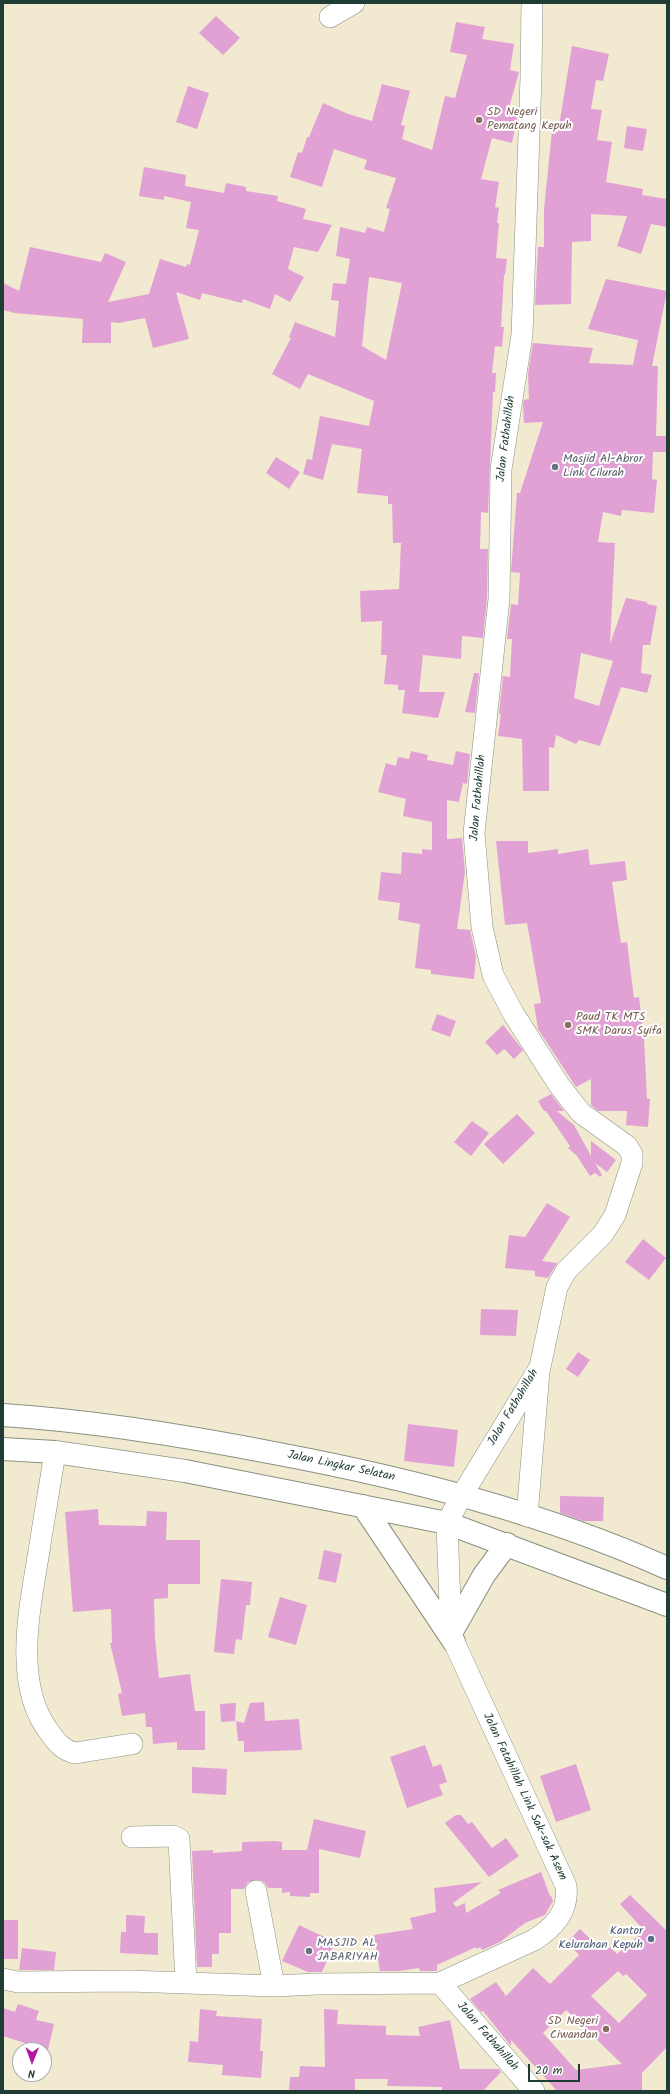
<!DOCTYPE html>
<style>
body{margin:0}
#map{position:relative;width:670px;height:2094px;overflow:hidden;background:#f1e9d0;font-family:Kalam,sans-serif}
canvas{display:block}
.frame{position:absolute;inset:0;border:4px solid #1f3d34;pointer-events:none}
.north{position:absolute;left:12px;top:2042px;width:40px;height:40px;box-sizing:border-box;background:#fff;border:1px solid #a5b1ae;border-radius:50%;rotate:181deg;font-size:11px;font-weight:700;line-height:16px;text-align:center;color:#1f3d34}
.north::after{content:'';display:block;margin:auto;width:14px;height:18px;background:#b5179e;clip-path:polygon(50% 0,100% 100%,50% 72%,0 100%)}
.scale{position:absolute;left:528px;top:2064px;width:52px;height:18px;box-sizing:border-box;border:2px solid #1f3d34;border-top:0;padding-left:5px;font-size:12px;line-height:14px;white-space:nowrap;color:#1f3d34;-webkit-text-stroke:3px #fff;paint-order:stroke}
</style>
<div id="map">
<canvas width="670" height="2094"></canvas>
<div class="frame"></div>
<div class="north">N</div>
<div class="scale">20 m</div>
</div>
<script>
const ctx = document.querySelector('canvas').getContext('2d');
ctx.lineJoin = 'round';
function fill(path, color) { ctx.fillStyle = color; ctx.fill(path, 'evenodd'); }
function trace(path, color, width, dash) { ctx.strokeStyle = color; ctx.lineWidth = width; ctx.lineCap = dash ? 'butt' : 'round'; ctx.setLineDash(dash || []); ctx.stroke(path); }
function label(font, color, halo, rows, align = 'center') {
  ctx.font = font + ' Kalam,sans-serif'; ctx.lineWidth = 4; ctx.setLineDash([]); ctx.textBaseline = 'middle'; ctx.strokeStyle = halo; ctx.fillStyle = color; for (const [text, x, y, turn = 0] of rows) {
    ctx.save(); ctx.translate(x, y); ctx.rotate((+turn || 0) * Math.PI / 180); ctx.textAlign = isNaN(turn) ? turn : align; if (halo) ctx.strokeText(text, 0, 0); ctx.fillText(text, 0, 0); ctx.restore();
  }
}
fill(new Path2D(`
 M216 16 240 38 223 55 199 33Z
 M456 22 485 27 482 39 514 44 510 70 519 72 508 111 518 113 512 143 492 138 481 179 499 182 495 207 499 208 497 223H499L496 258 507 259 505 275H504L501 327H504L502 347 495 346 492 373H496L495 392H493L488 513 481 512 480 549H488L487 598 483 638 462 636 461 659 423 655 419 692H445L438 718 402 713 405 690H398V685L384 684 387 655H381L382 621 361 622 360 591 399 589 401 543H393L392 504H388V496L357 493 362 449 332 444 323 480 303 474 307 459 312 460 320 416 369 426 374 401 308 374 300 389 272 374 291 338 289 337 295 322 335 337 339 301 331 300 333 283 346 284 350 259 336 256 340 227 365 233 367 227 384 232 390 209 386 208 396 178 364 169 367 160 334 149 322 187 290 177 298 152 302 153 307 137H309L323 103 348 114 372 121 382 84 410 91 401 125 405 126 402 139 432 150 445 96 455 98 467 55 450 52ZM369 277 402 283 386 360 362 346Z
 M572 46 609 54 603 81 596 80 591 109 602 110 597 140 612 142 606 182 643 189 642 195 667 199V227L651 224 641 254 617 246 627 216 591 214V241L572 242 571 304 535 305 538 247H544V209L552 131 558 132Z
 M188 86 209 93 197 129 176 122Z
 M627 126 647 129 643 151 624 148Z
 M144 167 186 175 185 186 224 193 226 183 246 187V191L278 196 277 201 306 209 303 219 332 225 318 252 294 247 288 269 304 277 290 302 275 294 270 309 243 299 242 303 202 293 200 300 176 292 189 339 153 348 145 318 118 323 111 322V343H82L83 319 15 313 3 310V283L19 291 30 247 101 262 105 253 126 262 108 302 149 294 160 259 186 267 187 264 190 265 199 230 186 228 191 202 164 196V200L139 196Z
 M606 279 667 291 652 366H658L656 436H667V452H653L652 479 657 480 654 513 622 510 621 516 603 512 598 542 615 543 610 644 626 598 647 602V604L657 606 650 645H643L641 673 652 675 647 693 621 687 600 746 579 740 576 744 556 735 554 748 549 747V791H523L522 739 498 736 501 714H499L503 676 510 677 512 639H507L511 604 518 605 520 573 511 572 517 493H520L543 422 524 423 523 404 524 400 529 399 528 373 533 343 593 348 589 363 633 365 638 340 588 329ZM581 653 613 661 599 706 574 698Z
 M276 457 300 472 289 489 266 473Z
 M474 673H479L475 713 465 712Z
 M411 751 428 755 427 760 453 765 456 751 470 754 467 784 463 783 459 802 447 800V839L462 838 465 872 457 929 470 930 476 956 474 979 431 974V970L415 968 420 924 398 920 400 903 378 900 381 872 401 874 402 852 422 854V849L432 850V822L403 816 406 799 378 792 386 763 396 766 398 757 409 759Z
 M496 841H528V853L558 849V854L588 849 590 865 625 861 627 880 612 882 621 943 627 942 634 998 639 997 644 1038 647 1099H650L648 1127 626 1125 627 1111H598L591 1105V1079L576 1087 538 1029 534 1004 541 1003 527 923 505 925Z
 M437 1014 456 1021 450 1037 431 1030Z
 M503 1025 523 1050 514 1059 504 1049 497 1055 485 1042Z
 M551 1094 564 1111H557L574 1125 591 1156V1141L616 1160 607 1172 595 1163 602 1175 600 1177 595 1173 590 1176 577 1156 568 1148 570 1146 546 1111H544L538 1101Z
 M517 1114 535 1133 503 1164 484 1144Z
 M472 1121 489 1133 471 1156 454 1142Z
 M547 1203 570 1217 542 1261 557 1263 548 1278 535 1276V1271L505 1268 509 1235 525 1237Z
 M643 1239 666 1258 649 1280 625 1262Z
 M481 1309 518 1310 516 1336 480 1335Z
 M578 1352 590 1360 578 1377 566 1369Z
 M408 1424 458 1430 454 1467 404 1461Z
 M560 1496 604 1497 603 1521H583L560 1513Z
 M98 1509 99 1525 146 1526 147 1511 167 1512 166 1540H200V1584H168V1598L154 1599 155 1638 159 1678 190 1674 195 1711H205V1750H177V1742L153 1744 152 1727H146L145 1713 122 1716 118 1694 122 1693 110 1643H112L111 1609 73 1612 65 1512Z
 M324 1550 342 1554 336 1583 318 1579Z
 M221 1579 252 1582 250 1605H246L242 1640 236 1639 234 1654 214 1652Z
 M280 1597 307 1605 296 1645 268 1637Z
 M264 1702 265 1721 299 1719 302 1750 244 1752V1741H238L236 1721 244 1723 250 1703Z
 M236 1703 235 1721 221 1722 220 1704Z
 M425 1745 433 1767 441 1764 447 1782 439 1785 443 1795 407 1808 390 1757Z
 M576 1764 591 1810 556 1822 540 1776Z
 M192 1767 227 1769 226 1795 192 1793Z
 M456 1815H461L468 1824 472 1822 492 1848 506 1838 519 1856 489 1877 445 1823Z
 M314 1819 366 1831 360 1858 319 1849V1893H310V1897L290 1896V1892L282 1893V1888H268L265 1883 260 1880 248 1882 244 1889H231V1933H219V1954H212V1967H197L192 1851 213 1850V1853L242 1851V1842L276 1841 282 1842V1850H307Z
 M541 1872 550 1896H551L553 1901 545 1915 525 1923 500 1942 482 1950 480 1947 477 1949 476 1947 437 1965V1971H420L419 1968 399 1971H380L374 1935 413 1929 410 1918 436 1912 434 1888 482 1882 453 1903 456 1907 465 1903 466 1913 501 1893 498 1890Z
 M630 1895 667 1931V2047L642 2073V2091H557L511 2040V2046L483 2011 481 2012 470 1999 496 1982 506 1996 533 1968 550 1984 579 1955 567 1942 580 1929 600 1948 602 1946 606 1950 610 1947 617 1954 643 1932 640 1928 641 1927 620 1904ZM618 1971 623 1976 626 1974 647 1995 619 2023 591 1996ZM566 2010 622 2064 576 2070 543 2033Z
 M126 1915 145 1916 144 1933H158V1955L120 1953 121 1932H126Z
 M3 1920H18V1959H3Z
 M299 1925 335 1942 322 1972H308L282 1961Z
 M22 1948 56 1952 54 1970H19Z
 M18 2004 39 2011 36 2020 54 2024 48 2050H30L31 2045 3 2036V2008L15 2012Z
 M200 2009 217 2011 216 2016 262 2019 260 2051H263L261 2078 222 2075 223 2065 188 2062 190 2041 198 2042Z
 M324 2009 338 2010 337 2024 386 2026V2035L420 2036 418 2027 450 2020 460 2069H499L501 2072 483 2091H442V2087L387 2086 388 2079H355V2091H289L290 2077H299L300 2066 325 2067Z`), '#e2a1d5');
const minor = new Path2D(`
 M330 17 354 3
 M55 1452C50 1485 44 1518 39 1551 30 1607 12 1685 50 1733 57 1743 63 1750 75 1753L132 1744
 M527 1516 539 1372
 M132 1837 173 1836 179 1839 186 1983
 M256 1891 274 1986
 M3 1979 18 1982 129 1981 274 1986 316 1984 440 1983 534 1940C555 1927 569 1911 566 1886L454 1642 451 1633 447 1523 462 1495 540 1367 557 1287 566 1271 603 1234 615 1215 632 1163V1154L627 1146 581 1113 559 1085 513 1013 493 975 482 927 474 833 499 599 501 469 522 335 531 77 532 3
 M440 1983 534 2091`);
const trunk = new Path2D(`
 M3 1415C96 1421 187 1436 279 1454 411 1479 544 1513 667 1568
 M3 1449 55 1452 185 1471 447 1523 667 1605
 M363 1506 454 1642
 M451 1633 484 1575 507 1544`);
trace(minor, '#889382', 22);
trace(trunk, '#889382', 24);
trace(minor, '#fff', 21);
trace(trunk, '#fff', 22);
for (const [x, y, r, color] of [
 [479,120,4,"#8d6e63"],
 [555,467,4,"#6b7280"],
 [568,1025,4,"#8d6e63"],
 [651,1939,4,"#5c6f8a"],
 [309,1951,4,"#6b7280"],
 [606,2029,4,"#8d6e63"]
]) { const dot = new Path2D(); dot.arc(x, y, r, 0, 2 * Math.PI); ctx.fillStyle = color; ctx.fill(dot); trace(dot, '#fff', 1.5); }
label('12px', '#785e54', '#fff', [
 ["SD Negeri",487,113],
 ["Pematang Kepuh",487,127],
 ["Paud TK MTS",576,1018],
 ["SMK Darus Syifa",576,1032],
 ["SD Negeri",598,2022,"right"],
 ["Ciwandan",598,2036,"right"]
], 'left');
label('12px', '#1f3d34', '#fff', [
 ["Jalan Fathahillah",507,439,-83],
 ["Jalan Fathahillah",479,798,-85],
 ["Jalan Fathahillah",514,1408,-59],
 ["Jalan Lingkar Selatan",341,1467,12],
 ["Jalan Fatahillah Link Sak-sak Asem",524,1797,65],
 ["Jalan Fathahillah",487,2037,49]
]);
label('12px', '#5b616d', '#fff', [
 ["Masjid Al-Abror",563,460],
 ["Link Cilurah",563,474],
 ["MASJID AL",317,1944],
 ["JABARIYAH",317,1958]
], 'left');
label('12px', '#4e5e75', '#fff', [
 ["Kantor",643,1932],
 ["Kelurahan Kepuh",643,1946]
], 'right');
</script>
